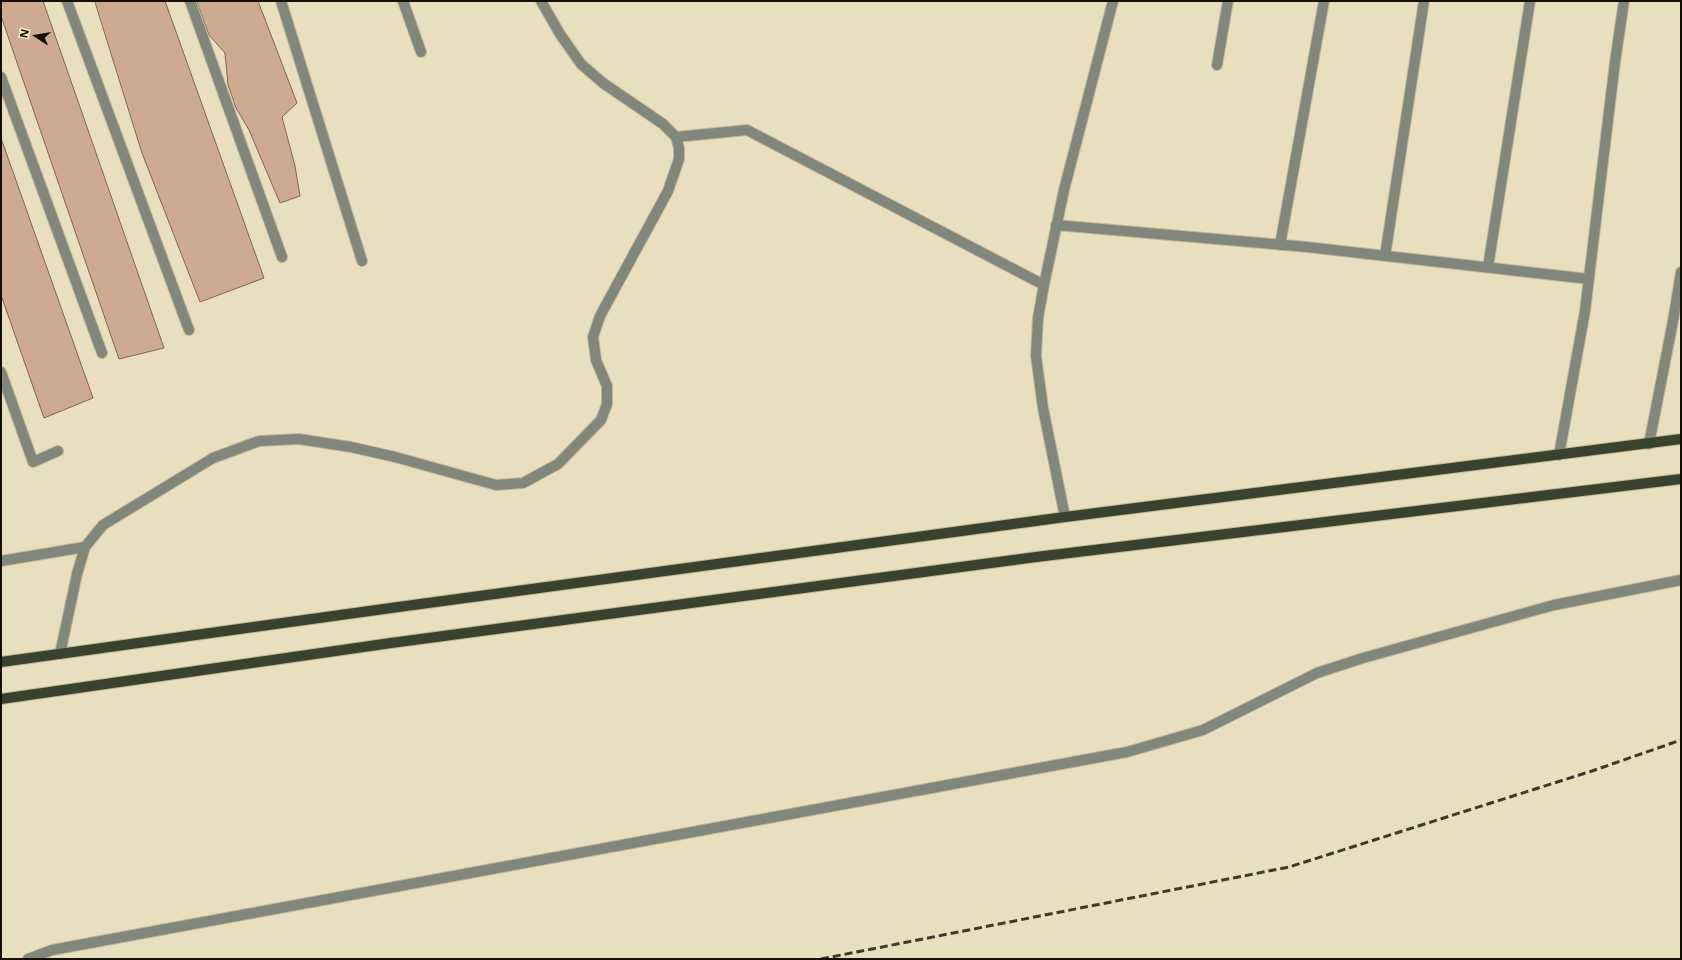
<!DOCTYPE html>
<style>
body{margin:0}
#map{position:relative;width:1682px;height:960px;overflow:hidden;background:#e9debe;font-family:"Noto Sans",sans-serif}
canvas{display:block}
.frame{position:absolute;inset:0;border:2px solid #130f05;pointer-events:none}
.north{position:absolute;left:16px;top:16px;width:40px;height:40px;-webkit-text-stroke:3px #f6ebcb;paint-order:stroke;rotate:282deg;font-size:11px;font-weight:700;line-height:16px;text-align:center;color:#130f05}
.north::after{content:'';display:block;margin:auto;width:14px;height:18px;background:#130f05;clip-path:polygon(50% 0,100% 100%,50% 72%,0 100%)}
</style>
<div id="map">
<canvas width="1682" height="960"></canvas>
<div class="frame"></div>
<div class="north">N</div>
</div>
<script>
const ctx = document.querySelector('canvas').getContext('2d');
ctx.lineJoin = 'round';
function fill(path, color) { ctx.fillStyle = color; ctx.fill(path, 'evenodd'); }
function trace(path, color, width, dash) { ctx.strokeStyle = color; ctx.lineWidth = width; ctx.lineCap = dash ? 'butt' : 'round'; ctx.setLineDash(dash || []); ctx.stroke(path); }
const building = new Path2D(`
 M1 1H43L164 348 119 359 1 16Z
 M95 1H165L264 278 200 302 142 153Z
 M197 1H258L297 103 282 117 295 166 300 196 280 203 249 130 236 108 228 85 225 53 209 35Z
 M1 138 93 398 44 418 1 295Z`);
fill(building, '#ceaa90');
trace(building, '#7f6552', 1);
const minor = new Path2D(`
 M67 1 189 330
 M190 1 282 257
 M281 1 362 261
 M403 1 421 52
 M1217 65 1228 1
 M1 77 102 353
 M676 137 747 130 1044 285
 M1056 225 1307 247 1589 279
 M1280 245 1324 1
 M1385 256 1424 1
 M1488 267 1530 1
 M1 372 33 462 58 451
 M1649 444 1673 321 1681 272
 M1559 455 1585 311 1615 62 1624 1
 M1065 517 1043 408 1036 356 1038 318 1044 285 1064 190 1113 1
 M1 561 85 547
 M60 654 77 574 85 547 103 525 213 458 259 441 299 439 351 447 395 457 496 485 523 483 558 464 601 420 607 404V386L596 360 593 337 600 316 668 191 679 159V148L676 137 663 124 603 83 581 64 560 34 541 1
 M28 959 52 950 1127 752 1203 730 1317 673 1363 658 1554 605 1681 580`);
const major = new Path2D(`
 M1 662 391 608 1065 517 1681 439
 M1 699 391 643 1036 557 1681 479`);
trace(minor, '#c2b99d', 12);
trace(major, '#c2b99d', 12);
trace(minor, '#82877b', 10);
trace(major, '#39422c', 10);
trace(new Path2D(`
 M821 959 1289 867 1592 771 1681 740`), '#3f392b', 3, [8, 4]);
</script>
